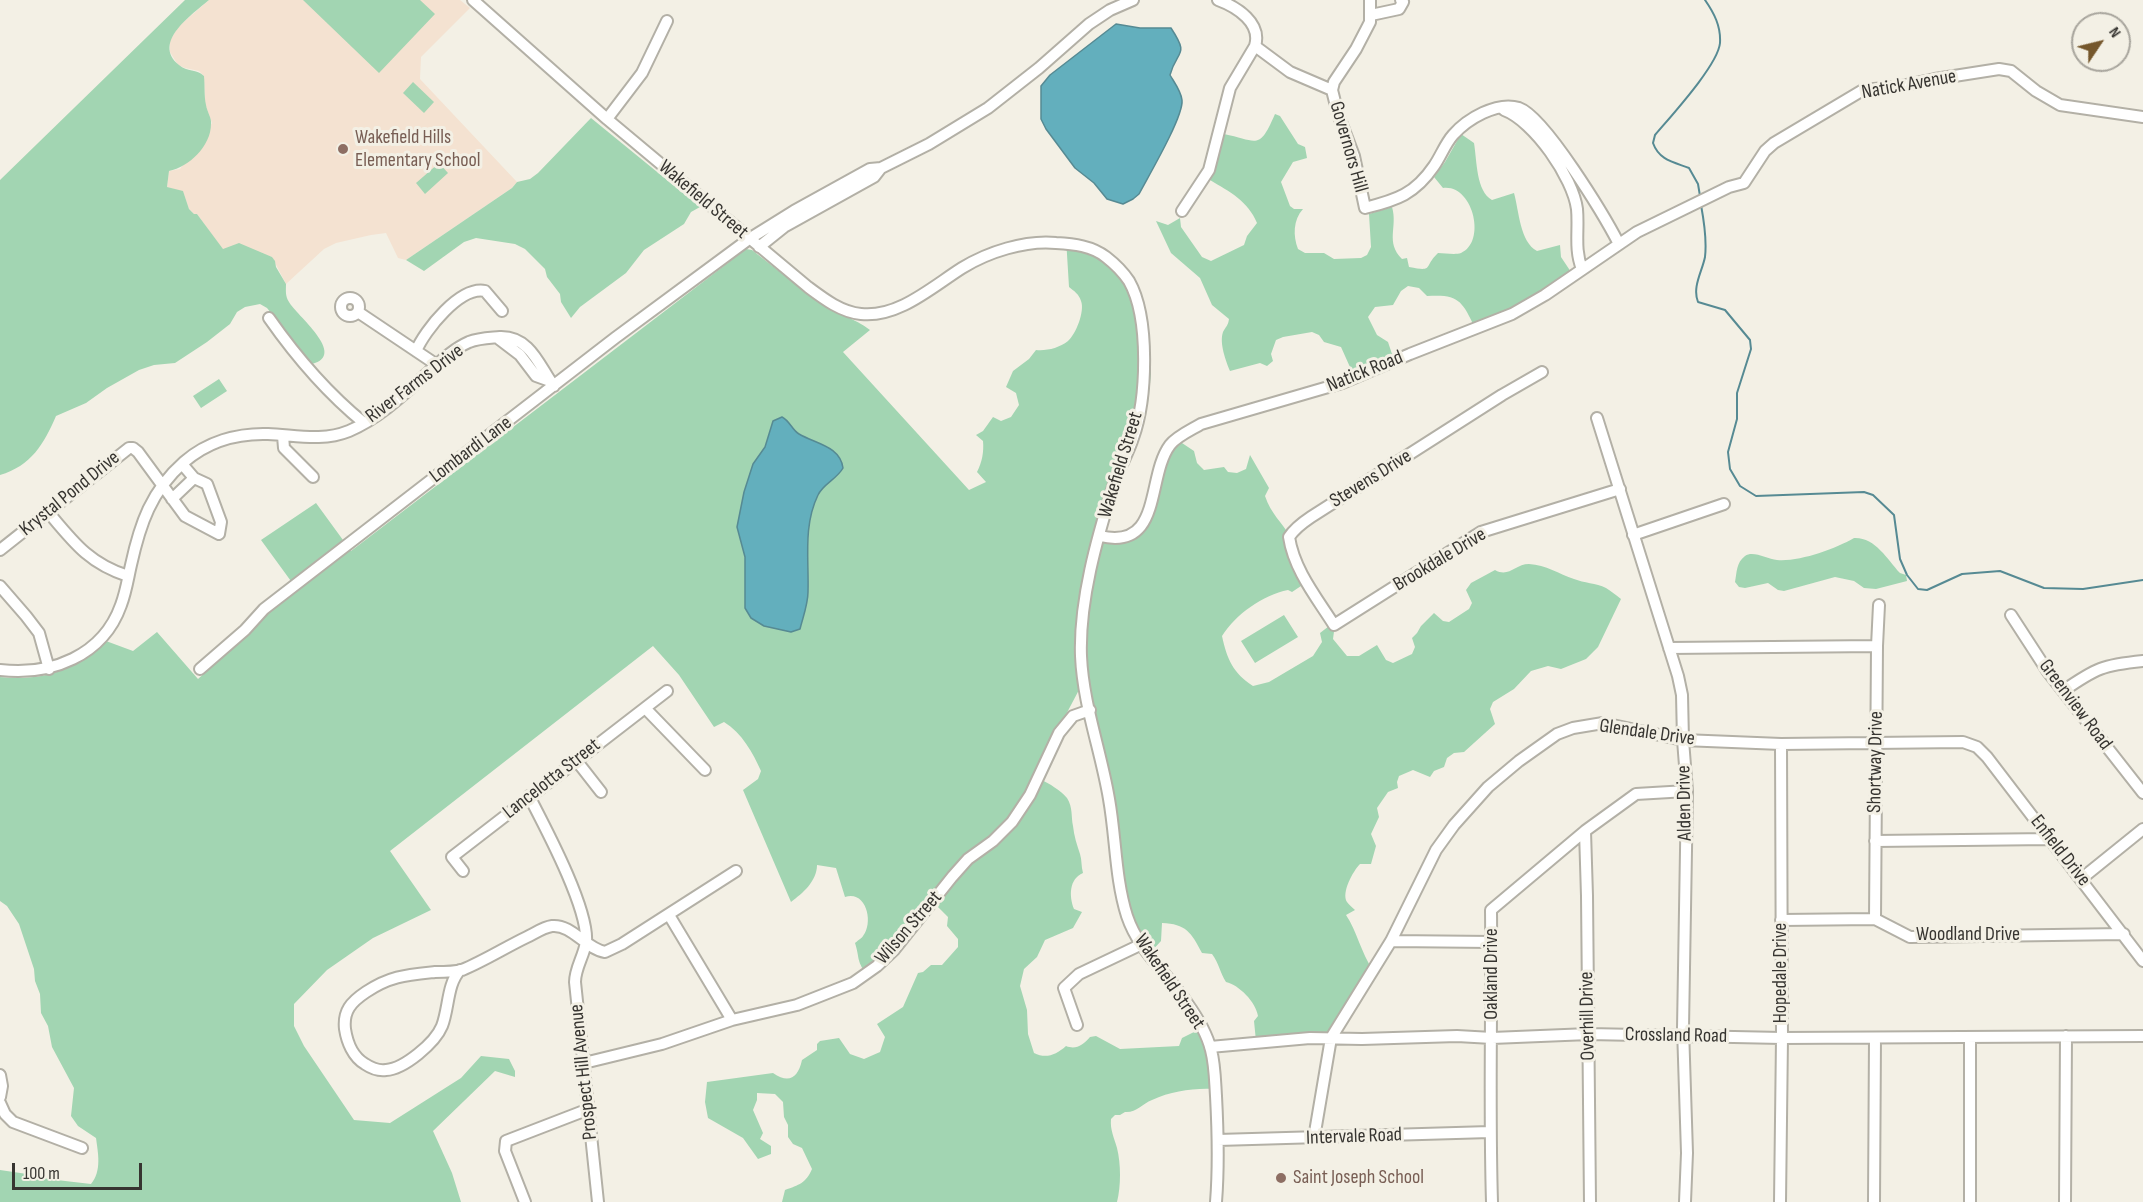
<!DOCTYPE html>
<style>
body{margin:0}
#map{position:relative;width:2143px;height:1202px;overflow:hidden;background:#f3f0e5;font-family:"Sofia Sans Condensed",sans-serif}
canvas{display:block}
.north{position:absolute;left:2071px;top:12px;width:60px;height:60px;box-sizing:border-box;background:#f3f0e5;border:2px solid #a8a59d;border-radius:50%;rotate:55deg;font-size:16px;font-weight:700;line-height:24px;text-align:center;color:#373531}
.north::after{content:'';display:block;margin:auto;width:21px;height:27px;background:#75572c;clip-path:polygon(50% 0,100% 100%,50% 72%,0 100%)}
.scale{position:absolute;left:12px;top:1163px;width:130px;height:27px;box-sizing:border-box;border:3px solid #373531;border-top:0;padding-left:8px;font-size:18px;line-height:21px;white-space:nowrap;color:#373531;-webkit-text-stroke:4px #f3f0e5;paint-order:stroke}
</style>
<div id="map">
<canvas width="2143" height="1202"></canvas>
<div class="north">N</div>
<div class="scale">100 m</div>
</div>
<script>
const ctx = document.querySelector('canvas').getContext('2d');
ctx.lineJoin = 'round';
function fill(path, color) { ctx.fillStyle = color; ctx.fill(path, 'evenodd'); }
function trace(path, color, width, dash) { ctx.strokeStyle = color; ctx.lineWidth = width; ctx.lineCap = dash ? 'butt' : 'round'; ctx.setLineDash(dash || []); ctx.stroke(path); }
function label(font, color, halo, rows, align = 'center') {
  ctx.font = font + ' "Sofia Sans Condensed",sans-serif'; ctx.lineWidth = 6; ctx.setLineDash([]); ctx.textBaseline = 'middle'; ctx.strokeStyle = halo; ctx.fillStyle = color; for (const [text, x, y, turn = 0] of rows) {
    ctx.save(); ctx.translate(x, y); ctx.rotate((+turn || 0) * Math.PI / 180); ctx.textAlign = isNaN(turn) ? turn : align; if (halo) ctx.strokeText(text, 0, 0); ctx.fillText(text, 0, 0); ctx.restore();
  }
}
fill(new Path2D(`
 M209 0H460L470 8 421 57 420 79 517 182 512 188 406 260 398 258 386 233 371 235 336 243 324 249 286 284 272 257 259 253 223 250 197 214H194L189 209 183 192 167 187 169 171 180 169 212 123 205 104 204 76 199 71 185 68 178 65 170 52V40L179 26Z`), '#f4e2d1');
fill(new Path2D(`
 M185 0H209C193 14 151 42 179 65 187 72 197 69 204 76 205 86 204 96 206 105 207 112 212 118 211 124 211 146 189 167 169 171L167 187 183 191 189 209 194 214H197L223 249 239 243 272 257 275 261 276 267 286 284C286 290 285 296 289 302 296 315 348 355 312 364L267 308 260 304 245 307 237 312 230 324 207 342 175 363 154 365 139 370 107 388 86 403 56 416C44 444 31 466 0 475V180Z
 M303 0H420L435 14 379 73Z
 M413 82 434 102 424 113 403 93Z
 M1275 114 1280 116 1298 144 1305 147 1307 158 1293 162 1281 182 1290 206 1294 209H1303C1293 220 1293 236 1298 249L1305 253H1324L1334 259 1361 258 1367 255 1371 247 1369 214 1392 207C1398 227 1385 242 1402 259L1407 258 1409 267C1435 272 1423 267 1438 253 1445 253 1455 255 1461 253 1487 242 1473 184 1443 188L1434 177 1445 162 1461 134 1474 143C1477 161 1476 191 1492 200L1514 193C1519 211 1520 242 1537 251L1560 245 1561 257 1573 275 1571 278 1475 328C1462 300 1458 294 1427 296L1419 288 1408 286 1401 291 1393 305 1375 307 1368 317 1377 335 1388 342 1394 360 1354 376 1341 347 1324 342 1319 335 1312 332 1283 337 1276 340 1271 354 1273 361 1267 366 1260 363 1230 371C1226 361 1219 343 1223 332 1226 326 1228 326 1229 319L1212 305 1200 278 1171 253 1156 221 1168 225 1180 218 1181 227 1202 257 1211 261 1244 245 1247 236 1257 223C1248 201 1230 192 1210 180L1216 165 1224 134C1258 141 1259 151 1275 114Z
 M591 118 700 207 691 212 684 224 644 250 626 273 580 307 571 318 561 302 560 294 547 277 545 269 525 249 515 244 476 238 464 242 424 271 406 260 512 188 517 182 530 179 538 173Z
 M439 163 448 173 425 194 416 183Z
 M1066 238 1086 241 1105 252 1139 295 1147 324 1151 374 1148 403 1140 434 1101 541 1124 539 1142 528 1162 464 1179 441 1194 451 1197 463 1204 470 1224 467 1228 472 1237 473 1246 469 1250 455 1269 488 1265 496C1271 514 1281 521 1290 536 1298 549 1302 567 1307 582L1292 592 1288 590C1263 595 1236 614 1222 636 1227 659 1233 673 1253 686L1269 682 1313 656 1322 642 1320 633 1333 623 1335 624 1333 639 1347 656H1359L1377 645 1386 660 1393 663 1412 654 1415 647 1412 638 1417 633 1421 626 1434 613 1443 621 1449 622 1469 609 1472 603 1466 590 1471 583 1495 570C1509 578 1515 564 1529 564 1546 565 1559 574 1574 579 1584 583 1596 583 1606 588 1611 591 1616 595 1621 599L1598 647 1586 659 1561 669 1548 666 1531 671 1514 689 1493 702 1490 709 1495 724 1464 752 1454 753 1447 758 1444 767 1434 771 1430 777 1413 770 1399 776 1397 782 1398 788 1388 792 1377 808 1379 817 1371 834 1376 846 1371 864H1360C1353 871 1341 893 1347 902 1349 905 1352 907 1355 910L1346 915C1357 931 1361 953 1373 970L1335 1033 1256 1041 1254 1021 1258 1016C1256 1002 1239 985 1226 982 1220 973 1219 963 1212 954L1202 953C1191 932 1186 924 1162 923L1161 941 1149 954 1132 925 1116 842 1080 688 1052 741 1040 779C1050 784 1060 790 1067 798 1073 807 1071 817 1073 826 1074 836 1077 845 1080 854 1082 860 1081 866 1083 873 1069 879 1069 896 1074 909L1082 912 1073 928 1045 940 1037 957 1024 969 1020 986 1027 1010 1028 1034 1034 1053C1046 1059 1056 1055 1066 1046 1076 1050 1083 1045 1090 1037L1096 1036 1120 1049 1179 1046 1182 1038 1202 1028 1214 1089C1193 1088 1172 1091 1152 1100 1142 1104 1136 1113 1125 1112L1120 1115H1115L1111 1119C1110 1130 1114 1137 1117 1148 1121 1164 1121 1186 1117 1202H782L785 1190C799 1185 806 1183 812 1169L802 1148 793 1144 788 1137V1125L784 1117 783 1102 775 1094 757 1093V1100L753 1110 763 1133 760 1139 771 1146V1154L758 1159 743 1138 708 1118 705 1102 707 1082 773 1073C789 1084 798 1078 802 1060L817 1050V1044L820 1041 839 1038 850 1054 864 1059 880 1052 885 1037 877 1024 903 1007 918 973 923 972 931 965H942L958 947V939L947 926 948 917 935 904 866 974C856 959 860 959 855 943 856 942 863 937 863 936 874 922 866 890 845 897L836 868 817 865C817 881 803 893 791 902L743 790 758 779 761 771C753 753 742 733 724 722L714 727 679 675 653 646 390 851 431 910 373 938 327 970 294 1004V1026L304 1046 354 1120 390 1123 461 1078 481 1056 509 1059 515 1071V1077L495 1071 433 1131 452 1173 461 1202H0V1170L27 1174 48 1179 91 1184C102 1171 98 1153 96 1138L78 1126 71 1116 74 1088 52 1047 48 1026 41 1013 40 994 35 981 34 969 19 924 7 906 0 901V677C46 681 72 671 106 641L133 651 157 632 198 679 239 642 266 611 296 588 261 540 316 503 351 551 746 249 752 250 821 304C838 314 854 318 870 330L843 352 969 490 986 482 977 472C982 462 984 452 983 441L976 435 983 431 993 417 1001 421 1011 417 1019 405 1016 393 1006 387 1013 371 1029 359 1036 350C1047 351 1059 348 1068 341 1076 334 1085 311 1081 301 1079 294 1074 291 1069 287Z
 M219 379 227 391 201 408 193 396Z
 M1854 538C1875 537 1887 559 1900 573L1906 575 1907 581 1876 589 1864 588 1854 581 1835 577 1784 591 1778 590 1768 583 1745 588 1739 587 1735 582C1737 572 1736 563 1745 556 1753 550 1767 559 1777 560 1799 562 1835 549 1854 538Z
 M1284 615 1298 637 1255 663 1241 641Z`), '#a2d5b2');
const water = new Path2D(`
 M1116 24 1140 28H1171C1190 57 1177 49 1170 75 1174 82 1181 91 1182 100 1184 116 1148 177 1139 194L1133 199 1123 204 1107 199 1094 183 1075 168 1046 129 1041 119V86L1050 75Z
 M782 417C790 421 792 430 799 434 816 444 840 446 843 468 837 479 823 484 818 495 803 526 809 559 808 592 808 604 803 617 800 629L791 632 764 626 751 618 745 608V557L737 527 744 492 753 464 765 447 773 421Z`);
fill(water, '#63afbd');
trace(water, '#568a93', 1.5);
trace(new Path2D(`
 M1700 196 1698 184 1689 168C1673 162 1659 160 1653 143L1655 135C1671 116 1718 65 1720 43 1721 26 1714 13 1705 0
 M1701 205C1704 221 1707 240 1705 257 1702 272 1692 287 1698 302L1725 310 1750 340 1751 349 1737 393V419L1728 452 1730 469 1740 486 1756 496 1864 492 1873 495 1894 515 1900 559 1907 575 1918 589 1927 590 1962 574 2000 571 2044 588 2083 589 2143 580`), '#568a93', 2);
const minor = new Path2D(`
 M473 0 607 119 808 287C824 299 841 312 861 314 898 318 932 287 962 268 988 252 1025 240 1056 243 1074 244 1092 246 1106 257 1115 264 1123 272 1129 281 1150 318 1147 399 1133 438 1128 454 1118 470 1113 487 1097 538 1079 601 1081 656 1083 704 1101 751 1109 799 1116 838 1115 878 1127 916 1139 952 1167 972 1187 1003 1197 1017 1207 1034 1211 1050 1215 1065 1215 1081 1216 1096 1218 1133 1219 1165 1216 1202
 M1218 0C1237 7 1262 23 1255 46L1290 72 1332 90
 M1370 0V22L1356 49 1334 82 1332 90 1338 114 1354 156 1365 208C1397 200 1415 194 1434 166 1441 156 1445 144 1453 135 1467 119 1497 101 1519 108 1545 117 1605 217 1619 244
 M1371 15 1399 9 1403 2 1401 0
 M1504 110C1534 121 1573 178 1577 209 1579 230 1574 249 1582 269
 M607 119 642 73 667 21
 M1182 211 1209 170 1230 88 1255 46
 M759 247 784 227 874 177 881 168
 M341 307a9 9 0 1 1 18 0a9 9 0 1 1-18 0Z
 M358 312 437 365
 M269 318C297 358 326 392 364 423
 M499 339 520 355 536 376 550 381
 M416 351C425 330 460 286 485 291L502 311
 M1542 372 1502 395 1311 517C1302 523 1295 528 1289 537 1294 570 1317 598 1334 625L1481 532 1620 489
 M1597 418 1678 676 1682 695 1683 740 1687 791 1683 1028 1687 1153 1685 1202
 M283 436 284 448 313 477
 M172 499 194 478
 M49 513C74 543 90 564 128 576
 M1633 535 1724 504
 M1100 536C1163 551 1146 477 1170 445 1177 436 1191 430 1201 424L1342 383 1410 354 1512 314 1545 295 1637 232 1729 187 1744 183 1765 151 1774 143 1863 90 1896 87 1935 79 1999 69 2011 71 2036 91 2060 105 2143 117
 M0 550 129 448H133L138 452 185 516 219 534 221 522 207 484 194 478 182 464
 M0 586 26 616 39 633 49 669
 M2011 615 2048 672 2143 793
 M1669 648 1877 646
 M200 669 245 630 264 609 615 338 749 239 794 211 870 169 881 168 929 144 988 108 1039 68 1089 24 1110 10 1133 0
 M0 670C51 676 103 656 121 605 126 592 128 578 131 565 140 524 151 491 184 462 207 442 237 433 268 434 295 435 322 442 349 431 377 419 400 398 422 378 437 365 451 350 469 342 479 338 490 338 500 337 531 336 540 368 554 386
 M2063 691C2096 668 2103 665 2143 661
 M645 708 705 770
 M576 760 601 792
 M529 796C545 827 589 909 586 942 584 956 575 968 575 982L598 1202
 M1585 831 1587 896 1590 1202
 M1875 841 2050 839
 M463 871 452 857 667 691
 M2081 879 2143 829
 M669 915 732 1020
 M1875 919 1877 646 1879 605
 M1781 920 1875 919 1910 937 2124 934
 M1391 941 1492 942
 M460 970C447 984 449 1008 442 1026 435 1043 404 1069 386 1070 379 1071 371 1068 365 1064 353 1057 347 1042 345 1029 343 1011 351 1002 366 992 390 976 406 975 435 972 443 972 454 972 462 970 484 961 506 947 527 937 535 933 544 927 552 926 572 924 586 949 605 952L622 944 736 871
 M1077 1025 1064 988 1079 974 1140 945
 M1210 1047 1310 1038 1362 1039 1457 1036 1492 1038 1589 1034 1782 1038 2143 1036
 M584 1063 662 1044 732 1020 797 1005 853 983 877 966 894 950 952 877 968 859 993 841 1012 822 1030 795 1059 733 1073 716 1090 710
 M0 1075 2 1086 0 1097
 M0 1103 5 1114 13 1122 82 1148
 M1314 1138 1331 1038 1391 941 1436 850 1454 825 1488 787 1519 761 1557 734 1573 728 1603 723 1683 740 1781 744 1963 742 1977 747 1987 757 2143 961
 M1218 1140 1490 1132
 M525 1202 505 1151 506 1141 589 1109
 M1492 1202C1489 1105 1492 1007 1491 910L1585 831 1636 794 1687 791
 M1780 1202 1782 1038 1781 744
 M1874 1202 1875 1038
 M1970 1202V1037
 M2065 1202 2066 1036`);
trace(minor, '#b3b0a6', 14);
trace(minor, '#fff', 10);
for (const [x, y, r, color] of [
 [343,149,6,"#8d6e63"],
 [1281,1178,6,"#8d6e63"]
]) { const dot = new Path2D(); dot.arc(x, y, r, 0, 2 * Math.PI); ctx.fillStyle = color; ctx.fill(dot); trace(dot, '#f3f0e5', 2); }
label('20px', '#373531', '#f3f0e5', [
 ["Natick Avenue",1909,85,-10],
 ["Governors Hill",1348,147,74],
 ["Wakefield Street",703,200,40],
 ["Natick Road",1365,372,-22],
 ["River Farms Drive",415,384,-37],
 ["Lombardi Lane",471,450,-37],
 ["Wakefield Street",1121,465,-73],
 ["Stevens Drive",1371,479,-32],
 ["Krystal Pond Drive",70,494,-39],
 ["Brookdale Drive",1440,560,-31],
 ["Greenview Road",2075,705,53],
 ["Glendale Drive",1647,733,8],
 ["Shortway Drive",1876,762,-89],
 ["Lancelotta Street",552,779,-38],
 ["Alden Drive",1685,803,-91],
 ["Enfield Drive",2060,851,52],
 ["Wilson Street",909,928,-49],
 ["Woodland Drive",1968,935],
 ["Hopedale Drive",1781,973,-90],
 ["Oakland Drive",1492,974,-90],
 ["Wakefield Street",1169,982,56],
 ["Overhill Drive",1588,1016,-91],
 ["Crossland Road",1676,1036,1],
 ["Prospect Hill Avenue",584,1072,-96],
 ["Intervale Road",1354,1137,-2]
]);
label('20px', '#785e54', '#f3f0e5', [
 ["Wakefield Hills",355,138],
 ["Elementary School",355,161],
 ["Saint Joseph School",1293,1178]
], 'left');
</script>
